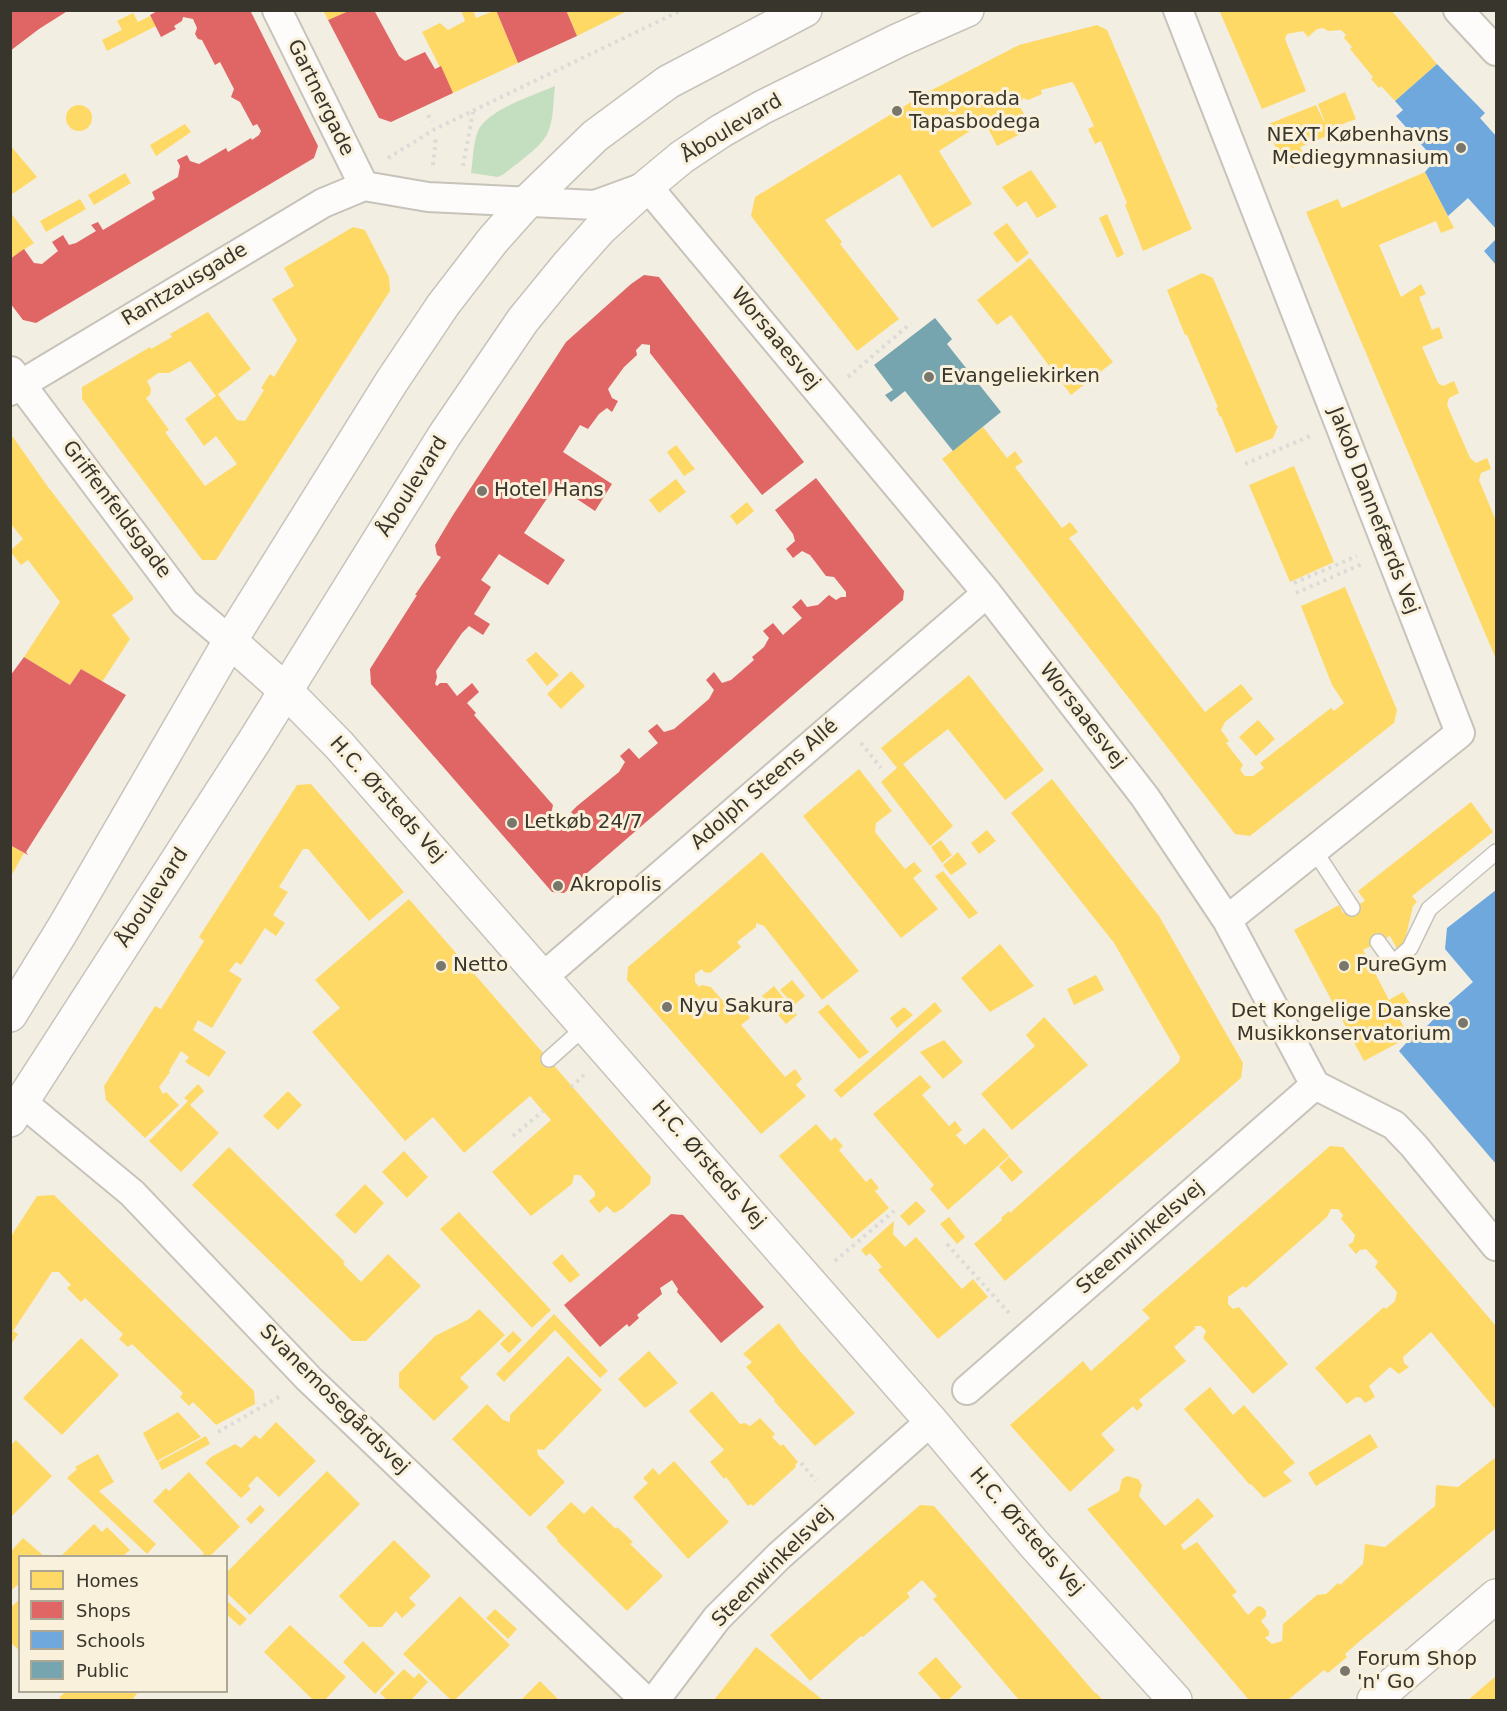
<!DOCTYPE html>
<meta charset="utf-8">
<style>
body{margin:0}
#map{position:relative;width:1507px;height:1711px;overflow:hidden;background:#f2eee2;font-family:"DejaVu Sans",sans-serif}
canvas{display:block}
.frame{position:absolute;inset:0;border:12px solid #38352d;pointer-events:none}
.legend{position:absolute;left:18px;top:1555px;width:210px;height:138px;box-sizing:border-box;background:#f9f1db;border:2px solid #aca695;margin:0;padding:8px 10px;list-style:none;font-size:18px;color:#38352d}
.legend li{display:flex;align-items:center;gap:12px;height:30px}
.legend b{width:30px;border:2px solid #aca695}
</style>
<div id="map">
<canvas width="1507" height="1711"></canvas>
<div class="frame"></div>
<ul class="legend">
<li><b style="height:16px;background:#ffd966"></b>Homes</li>
<li><b style="height:16px;background:#e06666"></b>Shops</li>
<li><b style="height:16px;background:#6fa8dc"></b>Schools</li>
<li><b style="height:16px;background:#76a5af"></b>Public</li>
</ul>
</div>
<script>
const ctx = document.querySelector('canvas').getContext('2d');
ctx.lineJoin = 'round';
function fill(path, color) { ctx.fillStyle = color; ctx.fill(path, 'evenodd'); }
function trace(path, color, width, dash) { ctx.strokeStyle = color; ctx.lineWidth = width; ctx.lineCap = dash ? 'butt' : 'round'; ctx.setLineDash(dash || []); ctx.stroke(path); }
function label(font, color, halo, rows, align = 'center') {
  ctx.font = font + ' "DejaVu Sans",sans-serif'; ctx.lineWidth = 6; ctx.setLineDash([]); ctx.textBaseline = 'middle'; ctx.strokeStyle = halo; ctx.fillStyle = color; for (const [text, x, y, turn = 0] of rows) {
    ctx.save(); ctx.translate(x, y); ctx.rotate((+turn || 0) * Math.PI / 180); ctx.textAlign = isNaN(turn) ? turn : align; if (halo) ctx.strokeText(text, 0, 0); ctx.fillText(text, 0, 0); ctx.restore();
  }
}
fill(new Path2D(`
 M555 86C553 100 554 119 548 132 543 146 516 164 504 174L498 177 471 173C473 160 473 144 478 131 487 110 534 95 555 86Z`), '#c4dec0');
fill(new Path2D(`
 M323 10H351L328 20Z
 M461 10H473L476 18 496 10 518 63 453 93 422 32 440 23 448 30 465 21Z
 M566 10H629L577 36Z
 M1219 10H1391L1437 64 1395 101 1381 86 1379 88 1371 79 1373 77 1350 49 1352 47 1344 38 1346 35 1341 30 1328 31 1323 28 1317 29 1308 37 1303 31 1287 34 1285 39 1306 91 1262 109Z
 M133 13 138 22 150 16 156 26 107 51 102 40 122 30 117 21Z
 M1097 25 1107 30 1192 229 1143 251 1125 205 1127 203 1101 141 1095 144 1088 129 1094 126 1075 86 1072 82 1041 90 1042 94 1028 100 1023 98 1019 105 1032 128 997 146 985 122 977 121 976 127 939 151 972 204 932 228 900 174 825 220 842 242 840 244 899 319 857 351 751 216 755 197 926 93 1019 45Z
 M1345 92 1356 119 1327 130 1329 135 1300 147 1307 162 1292 168 1285 153 1279 155 1266 125 1316 105 1326 126 1318 104Z
 M66 118a13 13 0 1 1 26 0a13 13 0 1 1-26 0Z
 M185 124 191 132 156 156 150 145Z
 M10 145 37 177 14 193 10 194Z
 M1031 170 1057 207 1037 218 1026 201 1017 207 1002 187Z
 M1425 172 1454 228 1441 233 1436 221 1379 245 1401 297 1421 284 1426 294 1419 297 1432 330 1439 327 1443 338 1422 347 1438 383 1443 386 1454 381 1459 393 1449 398 1447 405 1470 458 1476 463 1487 458 1491 469 1481 473 1479 480 1496 521V659L1306 212 1338 199 1342 208Z
 M125 173 131 183 94 205 88 195Z
 M80 199 86 209 46 232 40 221Z
 M10 212 34 243 10 259Z
 M1107 214 1124 254 1117 258 1099 218Z
 M1007 223 1029 253 1017 263 993 233Z
 M353 227 365 230 389 277 390 291 216 560H202L82 399V387L150 347 151 349 172 337 170 334 208 312 251 369 218 394 237 420 245 421 264 390 261 388 270 374 274 377 297 340 272 299 294 286 284 268ZM190 361 216 396 185 419 204 446 216 436 237 464 205 486 165 432 169 430 146 398 150 395 151 389 147 381 158 373H169Z
 M1030 258 1113 362 1071 395 1011 315 997 325 977 300Z
 M1202 273 1213 278 1276 425 1278 426 1273 438 1236 453 1221 416 1220 417 1216 408 1218 407 1187 335H1185L1167 290Z
 M983 427 1007 458 1015 451 1023 462 1015 467 1062 528 1070 522 1078 532 1069 538 1205 712 1241 684 1253 699 1225 722 1221 730 1229 741 1226 743 1243 765 1240 770 1245 776H1253L1264 768 1260 763 1331 708 1334 711 1344 703 1332 685 1301 606 1345 587 1397 710 1394 723 1250 836 1235 834 942 459Z
 M10 437H13L48 487 133 597V600L112 615 130 639 102 682 81 669 70 685 24 657 60 602 28 560 21 565 10 551 23 539 10 523Z
 M676 445 695 469 684 476 667 452Z
 M1294 466 1334 562 1290 582 1249 485Z
 M676 479 686 492 659 513 649 500Z
 M747 502 754 511 737 525 730 516Z
 M536 652 559 675 547 686 526 660Z
 M571 671 585 686 561 709 547 694Z
 M969 675 1044 770 1005 800 948 729 903 764 953 826 930 846 881 782 897 768 881 748Z
 M1258 720 1275 739 1256 756 1239 737Z
 M859 769 892 811 876 823 875 832 905 869 914 862 922 871 913 878 938 909 901 938 803 816Z
 M1052 779 1159 916 1243 1063 1241 1078 1005 1281 974 1244 1002 1220 1001 1218 1009 1211 1010 1213 1179 1062 1180 1057 1114 943 1011 813Z
 M311 784 404 892 369 921 308 849H303L279 887 288 892 273 915 285 923 276 936 265 928 241 965 236 962 229 971 242 979 212 1028 198 1020 193 1030 226 1052 209 1077 185 1062 189 1057 181 1051 169 1071 170 1072 159 1087 163 1094 166 1092 179 1105 145 1138 106 1100 104 1086 155 1006 161 1009 204 941 199 937 297 785Z
 M1471 802 1493 832 1412 896 1417 902 1413 906 1405 940 1407 944 1397 949 1390 936 1363 950 1389 1000 1403 992 1411 1005 1397 1014 1409 1037 1364 1061 1294 930 1339 905 1343 913 1365 901 1358 891Z
 M987 830 996 841 979 854 971 843Z
 M941 840 952 855 942 863 931 847Z
 M10 845 24 853 10 878Z
 M762 852 859 971 822 1000 764 926 756 923V927L737 942 741 947 710 973 704 972 702 969 695 974V982L699 987 702 985 711 987 735 1015 743 1008 750 1018 741 1025 785 1077 795 1069 802 1079 796 1085 806 1096 761 1134 627 980 628 967Z
 M958 852 967 864 951 875 943 865Z
 M943 871 978 913 969 919 935 876Z
 M409 899 651 1177 650 1184 622 1209 614 1213 607 1206 599 1213 589 1201 595 1196V1192L580 1175H574L572 1184 531 1216 492 1172 551 1120 530 1096 464 1153 433 1117 405 1141 312 1032 340 1008 315 980Z
 M1000 944 1034 986 990 1012 961 978Z
 M1096 975 1104 990 1074 1005 1067 989Z
 M792 980 805 996 794 1005 780 990Z
 M774 986 797 1015 786 1024 762 996Z
 M935 1002 942 1011 841 1098 834 1090Z
 M828 1004 869 1052 859 1059 818 1012Z
 M904 1007 913 1015 897 1028 890 1018Z
 M1044 1017 1088 1065 1012 1130 981 1094 1035 1046 1026 1035Z
 M944 1040 963 1062 943 1079 920 1052Z
 M920 1075 931 1087 922 1095 949 1126 955 1121 962 1130 956 1135 965 1145 984 1128 1009 1156 948 1210 930 1189 934 1185 873 1114Z
 M198 1084 204 1091 190 1105 219 1133 181 1172 149 1141 188 1101 184 1098Z
 M288 1091 302 1105 278 1130 263 1116Z
 M816 1124 831 1141 835 1137 843 1146 839 1150 866 1182 871 1178 879 1188 875 1191 889 1208 852 1239 779 1156Z
 M1330 1146 1343 1147 1496 1326V1410L1431 1332 1403 1357 1404 1363 1409 1367 1399 1374 1390 1367 1369 1386 1375 1397 1365 1403 1361 1398 1356 1397 1347 1404 1315 1368 1384 1307 1386 1309 1395 1301 1397 1292 1375 1267 1378 1262 1366 1249 1360 1250 1356 1254 1348 1245 1353 1242 1355 1235 1341 1219 1343 1215 1338 1209H1331L1327 1217 1246 1288 1243 1286 1228 1297V1304L1233 1309 1239 1307 1288 1364 1253 1394 1203 1338 1206 1331 1201 1326H1194L1196 1328 1174 1347 1186 1361 1139 1400 1143 1405 1137 1411 1133 1406 1101 1434 1115 1450 1070 1492 1010 1425 1083 1361 1091 1371 1150 1318 1142 1310Z
 M229 1147 345 1262 343 1264 361 1282 388 1254 421 1286 366 1341H352L192 1185Z
 M404 1151 428 1177 407 1198 382 1172Z
 M1009 1157 1023 1172 1012 1182 999 1167Z
 M365 1184 384 1203 355 1234 335 1215Z
 M54 1195 254 1391 255 1404 216 1425 193 1402 189 1406 180 1397 183 1393 132 1344 128 1347 119 1339 123 1334 85 1298 81 1302 67 1288 71 1285 59 1272H52L13 1331 18 1334 10 1346V1238L37 1196Z
 M916 1201 926 1211 909 1226 900 1216Z
 M459 1212 551 1310 532 1328 440 1229Z
 M949 1217 965 1237 957 1244 940 1224Z
 M894 1221 893 1234 905 1247 916 1237 962 1289 973 1279 988 1297 938 1339 878 1270 882 1267 870 1253 866 1256 861 1250Z
 M562 1254 580 1275 570 1283 552 1263Z
 M479 1309 505 1335 460 1378 469 1387 434 1421 399 1387V1373L435 1336 469 1319Z
 M554 1314 608 1371 600 1378 555 1330 504 1382 496 1374Z
 M779 1323 800 1351 855 1413 815 1446 774 1401 775 1400 746 1367 752 1362 743 1354Z
 M513 1331 522 1340 509 1353 500 1344Z
 M81 1338 119 1375 62 1435 23 1398Z
 M649 1351 678 1383 645 1408 618 1379Z
 M568 1356 602 1390 544 1450 537 1449 538 1455 565 1482 530 1517 452 1439 487 1404 503 1420 510 1422V1415Z
 M1210 1387 1233 1415 1244 1405 1295 1463 1283 1472 1292 1481 1264 1498 1251 1484 1250 1485 1184 1409Z
 M712 1391 740 1424 745 1423 750 1426 760 1418 775 1434 772 1437 781 1446 783 1444 798 1462 795 1465 796 1467 753 1506 751 1504 748 1506 726 1477 724 1479 710 1462 724 1450 689 1411Z
 M178 1412 201 1437 157 1461 143 1433Z
 M276 1422 316 1461 279 1497 257 1476 248 1486 251 1489 241 1498 205 1463 211 1457 235 1444 241 1448 255 1435 260 1439Z
 M1370 1434 1378 1447 1316 1486 1308 1473Z
 M206 1436 210 1444 162 1470 158 1462Z
 M16 1440 52 1476 10 1518V1446Z
 M98 1454 114 1482 99 1491 156 1544 147 1554 67 1478 77 1469 75 1467Z
 M1496 1457V1528L1360 1641 1345 1654 1347 1657 1328 1673 1324 1670 1288 1700H1249L1087 1509 1119 1491 1122 1479 1127 1476 1138 1479 1142 1485 1139 1496 1165 1526 1198 1498 1214 1516 1181 1545 1184 1550 1197 1542 1237 1592 1232 1595 1248 1615 1258 1606 1262 1607 1266 1611V1616L1261 1621 1269 1631V1635L1265 1638 1272 1644 1282 1641 1283 1624 1317 1595 1326 1594 1338 1583 1340 1585 1363 1564 1365 1544 1385 1547 1435 1506 1436 1485 1458 1487Z
 M674 1461 729 1522 688 1559 633 1497 648 1483 643 1478 653 1468 659 1475Z
 M327 1471 360 1504 250 1615 226 1592V1573Z
 M189 1472 240 1527 210 1556H201L204 1553 153 1501 166 1488 169 1491Z
 M571 1502 584 1514 592 1506 616 1529 617 1527 633 1542 630 1544 663 1576 627 1611 557 1541 558 1540 546 1527Z
 M260 1505 265 1510 251 1524 246 1519Z
 M920 1505 934 1506 1095 1693H1096L1103 1700H1019L933 1599 937 1596 922 1580 907 1593 910 1597 863 1637 861 1636 810 1681 770 1635Z
 M94 1524 102 1532 107 1527 130 1550 123 1556H61Z
 M23 1538 44 1556H20V1583L10 1591V1552Z
 M394 1540 431 1576 409 1598 416 1605 402 1618 396 1611 382 1627H369L339 1596Z
 M460 1596 510 1645 455 1700H451L403 1654Z
 M20 1599V1651L10 1642V1608Z
 M226 1600 247 1619 240 1626 226 1614Z
 M495 1609 517 1629 508 1639 486 1618Z
 M290 1625 346 1677 325 1700H313L264 1652Z
 M363 1641 395 1673 375 1694 343 1662Z
 M756 1647 823 1700H714Z
 M936 1657 962 1687 948 1700H942L918 1673Z
 M404 1669 414 1678 419 1673 428 1682 411 1700H387L380 1693Z
 M1496 1676V1700H1468Z
 M540 1681 559 1700H521Z
 M65 1692H138L132 1700H60V1697Z`), '#ffd966');
fill(new Path2D(`
 M10 10H69L39 29 10 51Z
 M159 10H250L318 146 314 158 36 323 23 320 10 303V259L24 249 34 263 42 264 58 251 52 242 63 235 69 245 76 243 96 231 91 225 98 222 103 230 155 199 152 192 178 177 180 166 177 160 187 155 190 161 199 164 226 148 228 152 251 138 252 140 259 135 261 131 257 124 253 126 240 102 231 97 234 89 220 62 215 65 202 40 198 39 195 34 197 28 193 19 183 17 182 21 174 26 176 29 161 37 150 15Z
 M351 10H374L399 56 405 61 425 52 435 69 441 66 453 93 391 122 379 118 328 20Z
 M496 10H566L577 36 518 63Z
 M644 275 659 277 804 462 762 495 650 353V345L642 344 636 350 637 355 624 367 608 389 612 398 618 401 612 412 607 408 599 414 588 429 580 425 563 452 612 484 595 511 556 485 524 533 565 560 548 585 499 554 481 580 491 587 474 614 490 624 483 635 469 626 462 633 436 671 437 677 435 684 437 686 440 683H447L457 696 472 683 479 692 467 703 476 713 474 715 553 805 551 814 554 818 561 817 565 820 573 814 571 812 577 806 619 772 625 762 620 756 629 748 639 759 658 743 648 731 657 724 664 732 674 729 709 699 714 690 706 680 714 672 722 683 731 680 754 660 752 657 764 647 769 638 763 631 773 623 783 635 802 618 792 607 801 599 807 607 818 605 829 595 836 600 841 597H846V592L834 577 826 576 810 555 802 551 793 558 786 549 795 541 793 534 775 510 816 478 904 591 903 600 564 893 552 892 371 684 370 669 417 595H415L441 557 437 555 435 545 453 515 566 342 631 284Z
 M24 657 70 685 81 669 126 695 26 852 28 855 10 845V676Z
 M671 1214 683 1215 764 1307 721 1343 677 1292 678 1289 672 1280 660 1288 662 1294 637 1315 639 1318 629 1327 627 1324 600 1347 564 1305Z`), '#e06666');
fill(new Path2D(`
 M1437 64 1485 113 1480 118 1496 136V229L1468 198 1448 216 1425 172 1435 160 1396 116 1403 110 1395 101Z
 M1496 239V265L1484 251Z
 M1496 890V1164L1399 1051 1418 1030 1421 1032 1437 1016 1435 1015 1473 982 1445 949 1447 928Z`), '#6fa8dc');
fill(new Path2D(`
 M935 318 952 339 947 344 1001 412 953 451 905 391 891 402 885 395 893 390 874 365Z`), '#76a5af');
const lane = new Path2D(`
 M1314 850 1352 908
 M1378 942 1393 963 1410 948 1429 909 1496 852
 M549 1059 586 1026`);
const street = new Path2D(`
 M277 10 364 186
 M1178 10 1460 733 1227 920
 M1458 10 1496 51
 M11 371 185 603 230 641
 M10 391 323 203 364 186 428 197 595 205 647 186 987 593 1145 797 1227 920 1315 1085 1394 1125 1414 1146 1496 1246
 M543 977 987 593
 M22 1102 132 1193 309 1379 645 1700
 M967 1390 1315 1085
 M655 1700 717 1618 779 1556 931 1421`);
const secondary = new Path2D(`
 M230 641 285 690 339 745 931 1421 1034 1544 1175 1700
 M10 1015 63 929 230 641 392 381 443 305 493 240 526 203 595 136 668 82 805 10
 M10 1120 255 740 444 436 523 320 568 265 600 229 647 186 682 157 721 131 763 107 899 40 967 10
 M1374 1700 1496 1596`);
trace(lane, '#c7c3ba', 18);
trace(street, '#c7c3ba', 32);
trace(secondary, '#c7c3ba', 36);
trace(new Path2D(`
 M428 115 432 122
 M388 158 435 129 682 10
 M433 165 436 136
 M463 166 473 112
 M848 377 911 323
 M1245 464 1310 436
 M1294 583 1357 556
 M1296 593 1362 564
 M861 743 881 768
 M571 1087 584 1075
 M513 1136 543 1111
 M947 1244 1009 1313
 M835 1261 894 1211
 M218 1432 282 1395
 M801 1463 816 1481`), '#dddbd8', 4, [3, 4.5]);
trace(lane, '#fdfcfb', 15);
trace(street, '#fdfcfb', 28);
trace(secondary, '#fdfcfb', 33);
for (const [x, y, r, color] of [
 [897,111,6,"#79766c"],
 [1461,148,6,"#79766c"],
 [929,377,6,"#79766c"],
 [482,491,6,"#79766c"],
 [512,823,6,"#79766c"],
 [558,886,6,"#79766c"],
 [441,966,6,"#79766c"],
 [1344,966,6,"#79766c"],
 [667,1007,6,"#79766c"],
 [1463,1023,6,"#79766c"],
 [1345,1671,6,"#79766c"]
]) { const dot = new Path2D(); dot.arc(x, y, r, 0, 2 * Math.PI); ctx.fillStyle = color; ctx.fill(dot); trace(dot, '#f9f1db', 2); }
label('20px', '#38352d', '#f9f1db', [
 ["Gartnergade",320,98,64],
 ["Åboulevard",732,129,-31],
 ["Rantzausgade",185,285,-31],
 ["Worsaaesvej",775,339,50],
 ["Åboulevard",413,487,-58],
 ["Griffenfeldsgade",116,510,53],
 ["Jakob Dannefærds Vej",1373,511,69],
 ["Worsaaesvej",1082,716,52],
 ["Adolph Steens Allé",765,785,-41],
 ["H.C. Ørsteds Vej",387,800,48],
 ["Åboulevard",153,898,-57],
 ["H.C. Ørsteds Vej",708,1165,49],
 ["Steenwinkelsvej",1141,1238,-41],
 ["Svanemosegårdsvej",334,1400,45],
 ["H.C. Ørsteds Vej",1026,1532,49],
 ["Steenwinkelsvej",773,1567,-45]
]);
label('20px', '#38352d', '#f9f1db', [
 ["Temporada",909,100],
 ["Tapasbodega",909,123],
 ["NEXT Københavns",1449,136,"right"],
 ["Mediegymnasium",1449,159,"right"],
 ["Evangeliekirken",941,377],
 ["Hotel Hans",494,491],
 ["Letkøb 24/7",524,823],
 ["Akropolis",570,886],
 ["Netto",453,966],
 ["PureGym",1356,966],
 ["Nyu Sakura",679,1007],
 ["Det Kongelige Danske",1451,1012,"right"],
 ["Musikkonservatorium",1451,1035,"right"],
 ["Forum Shop",1357,1660],
 ["'n' Go",1357,1683]
], 'left');
</script>
